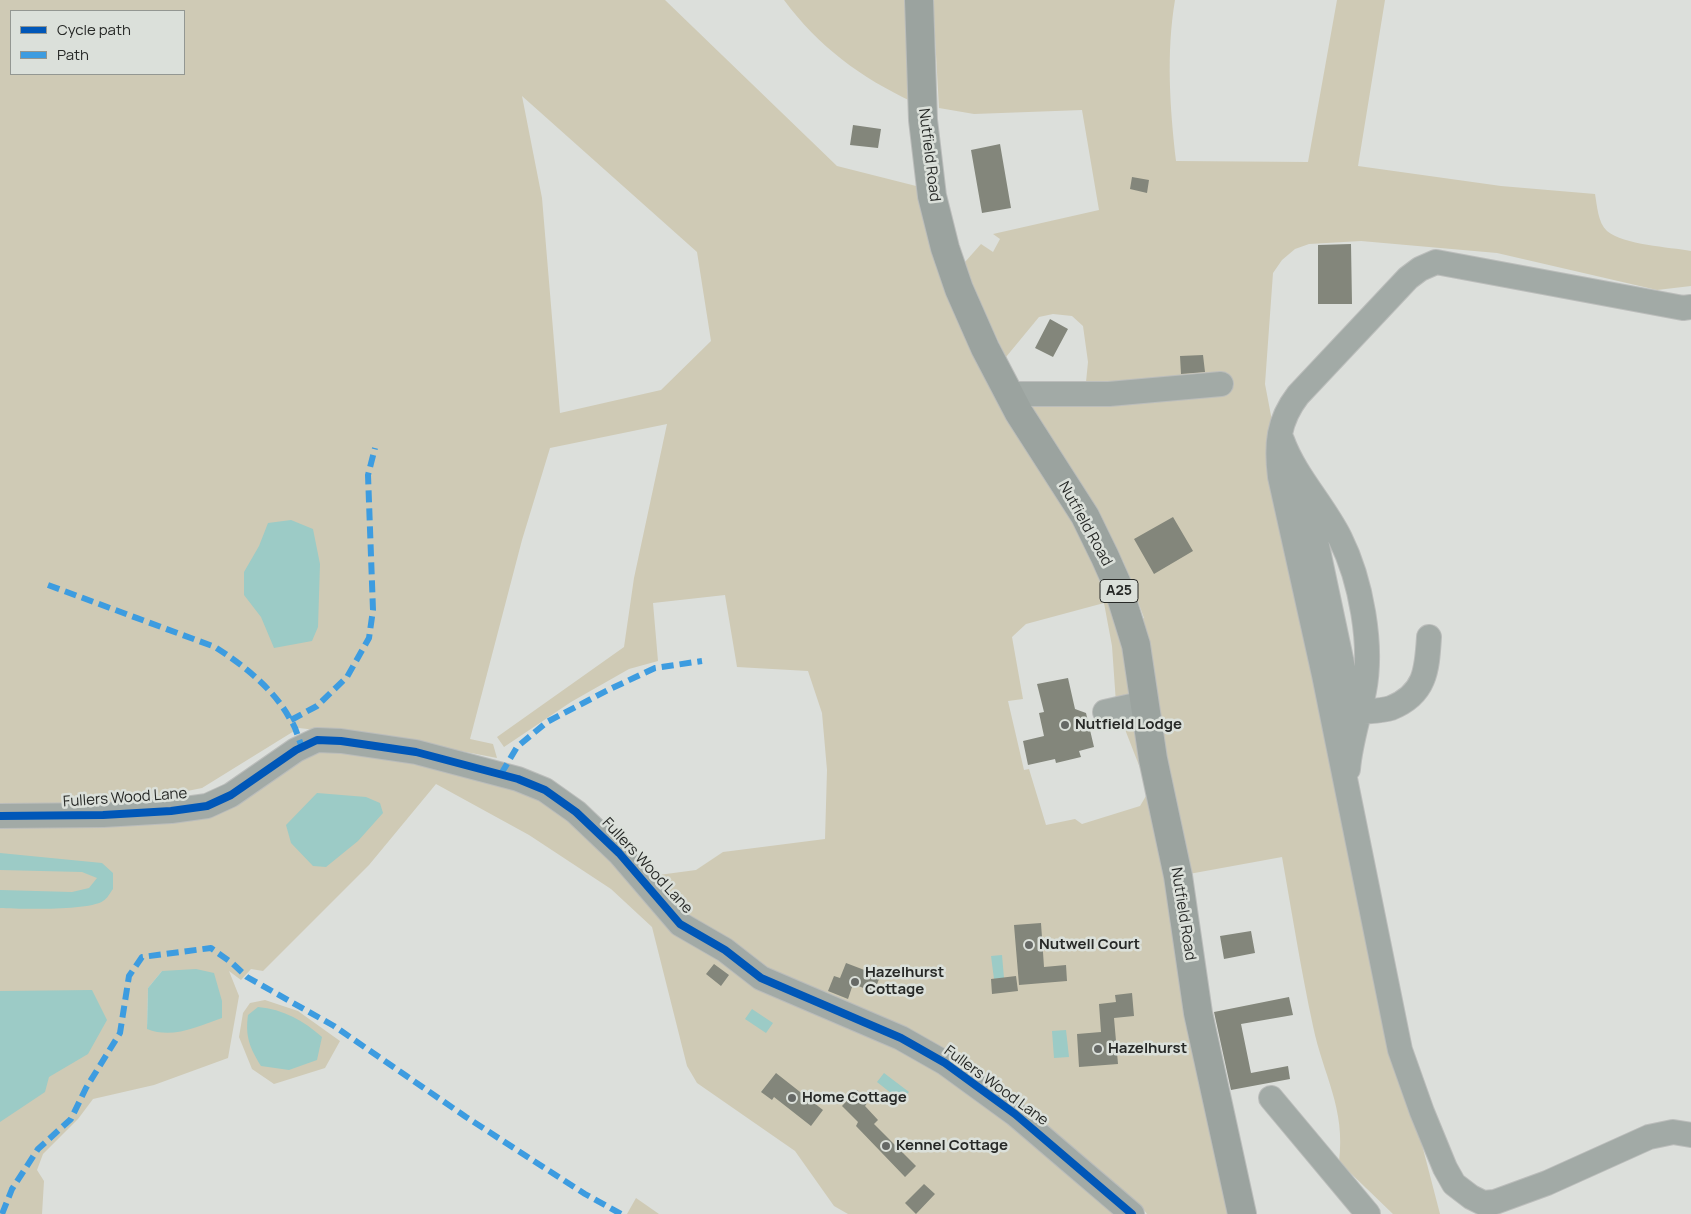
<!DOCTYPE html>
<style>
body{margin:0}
#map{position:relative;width:1691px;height:1214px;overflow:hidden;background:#dcdfdb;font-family:Manrope,sans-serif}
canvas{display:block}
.legend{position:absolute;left:10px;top:10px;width:175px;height:65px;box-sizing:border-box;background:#dbe0da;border:1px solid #939792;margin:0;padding:6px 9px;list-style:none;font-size:15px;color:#272927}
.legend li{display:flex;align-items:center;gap:10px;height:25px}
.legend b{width:25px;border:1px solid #939792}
</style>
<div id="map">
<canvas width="1691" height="1214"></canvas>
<ul class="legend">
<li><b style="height:6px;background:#0057b8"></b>Cycle path</li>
<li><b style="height:6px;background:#3d9ce0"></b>Path</li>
</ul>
</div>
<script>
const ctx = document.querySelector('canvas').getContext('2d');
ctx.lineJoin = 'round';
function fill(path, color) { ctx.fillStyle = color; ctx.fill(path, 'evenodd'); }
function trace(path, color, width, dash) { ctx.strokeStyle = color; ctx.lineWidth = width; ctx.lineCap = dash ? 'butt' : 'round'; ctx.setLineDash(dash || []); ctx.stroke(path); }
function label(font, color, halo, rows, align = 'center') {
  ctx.font = font + ' Manrope,sans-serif'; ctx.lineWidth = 5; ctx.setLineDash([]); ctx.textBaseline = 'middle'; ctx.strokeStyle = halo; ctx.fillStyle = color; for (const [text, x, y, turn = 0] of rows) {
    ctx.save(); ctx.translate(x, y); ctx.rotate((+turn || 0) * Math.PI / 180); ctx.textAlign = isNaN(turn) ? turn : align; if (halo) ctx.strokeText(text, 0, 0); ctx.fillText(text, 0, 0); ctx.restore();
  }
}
fill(new Path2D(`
 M0 0H665L837 166 924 188 1116 607 1131 694 1116 703 1112 646 1104 603 1026 624 1012 637 1023 699 1008 701 1024 770 1029 769 1046 825 1075 819 1082 824 1140 806 1149 791 1119 714H1136L1235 1214H1147L1140 1205 1128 1203 1026 1117 761 968 688 919 651 876 696 870 723 852 825 839 827 770 822 713 808 671 737 667 725 595 653 603 658 661 629 669 571 702 504 747 497 737 624 647 634 578 667 424 550 448 522 540 470 739 493 744 497 758 409 741 299 728 202 788 143 800 0 808ZM11 11H184V74H11ZM522 96 697 252 711 341 661 390 560 413 542 198Z
 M784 0H908L913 102C861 78 818 46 784 0Z
 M933 0H1175C1166 53 1170 109 1176 161L1308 162 1337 0H1385L1358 166 1501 186 1595 194C1597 205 1598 223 1607 231 1624 245 1669 247 1691 251V286L1657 290 1497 253 1361 241 1309 244 1295 249 1282 260 1273 273 1265 384 1298 558 1414 1114 1440 1214H1393L1339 1162C1346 1108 1323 1075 1313 1026 1301 970 1292 913 1282 857L1178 876 1129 629 1144 618 1123 561 1112 559 1028 405 1080 392 1086 382 1088 362 1083 326 1072 316 1053 314 1039 317 1006 357 977 298 965 262 981 244 993 252 1000 239 993 234 1099 210 1082 110 974 114 939 108Z
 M326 746 441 768 548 801 581 825 676 933 913 1054 989 1109 1120 1214H848L834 1206 795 1151 697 1083 687 1066 652 927 611 889 529 835 436 784 369 865 263 971 251 969 241 980 229 971 239 996 228 1058 154 1085 93 1099 78 1119 43 1154 37 1170 44 1181 42 1214H0V822L194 817 230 809 270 779ZM162 971 147 1028 148 988Z
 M265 1000 298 1011 340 1041 325 1068 274 1084 252 1069 239 1037 243 1013 250 1003Z
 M636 1198 659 1214H627Z`), '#cfcab5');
fill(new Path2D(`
 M291 520 313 529 320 564 318 627 312 641 274 648 261 617 244 595V572L259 546 268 523Z
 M317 793 366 797 380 803 383 813 358 841 326 867 313 866 291 843 286 825Z
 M0 853 102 863 113 873V889C110 893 107 899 103 901 88 911 19 909 0 908V890L72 892 89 888 97 878 82 872 0 870Z
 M1002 955 1004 978 994 979 991 956Z
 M196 969 214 973 222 1001V1018C197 1027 172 1039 147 1029L148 988 162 971Z
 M92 990 107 1020 88 1054 49 1077 45 1092 0 1122V991Z
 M258 1007C283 1009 304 1021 322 1037L317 1060 289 1070 261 1066C250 1048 245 1037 248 1015Z
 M752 1009 773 1023 766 1033 745 1019Z
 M1066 1030 1069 1057 1054 1058 1052 1031Z
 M884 1073 909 1092 901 1101 877 1082Z`), '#9ccbc6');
fill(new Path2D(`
 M853 125 881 129 878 148 850 145Z
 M1000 144 1011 208 982 213 971 150Z
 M1132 177 1149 180 1147 193 1130 189Z
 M1351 244 1352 304H1318V245Z
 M1050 319 1068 329 1053 357 1035 348Z
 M1203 355 1205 372 1181 374 1180 356Z
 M1173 517 1193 551 1154 574 1134 539Z
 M1068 678 1075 709 1086 713 1094 747 1079 751 1081 757 1056 763 1055 759 1028 765 1023 741 1044 736 1039 713 1044 712 1037 684Z
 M1041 923 1044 967 1066 965 1067 981 1019 985 1014 925Z
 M1251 931 1255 953 1224 959 1220 936Z
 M846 963 867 971 866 974 879 979 874 992 853 984 848 999 828 991 834 976 840 978Z
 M714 964 729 975 721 986 706 974Z
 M1016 976 1018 991 992 994 991 979Z
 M1132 993 1134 1016 1114 1018 1118 1064 1079 1067 1077 1034 1101 1032 1099 1004 1116 1002 1115 995Z
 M1289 997 1293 1015 1241 1024 1251 1073 1288 1066 1290 1079 1231 1090 1214 1012Z
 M776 1073 823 1110 811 1126 774 1097 772 1100 761 1092Z
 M857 1090 868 1102 865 1106 878 1120 874 1124 916 1166 905 1177 856 1126 858 1122 842 1106Z
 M924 1184 935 1194 916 1214 905 1203Z`), '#83867b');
const minor = new Path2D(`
 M1691 307 1683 308 1436 262 1420 269 1408 278 1298 395C1278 421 1276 445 1280 477L1324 675 1400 1050 1422 1112 1445 1168 1454 1184 1471 1197 1483 1203 1495 1202 1547 1183 1649 1137 1673 1132 1691 1135
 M1009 394H1109L1221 384
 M1282 440C1295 476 1323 504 1340 538 1361 580 1373 645 1364 691 1359 717 1350 743 1348 769
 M1306 494 1354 720
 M1105 712 1145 703
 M1360 712C1369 711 1382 711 1391 708 1426 694 1427 669 1429 637
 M0 816 103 815 171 811 207 806 231 795 296 750 317 740 341 741 416 752 518 779 545 790 576 812 619 853 680 924 725 950 761 978 901 1038 945 1063 1015 1114 1132 1214
 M1271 1098 1368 1214`);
const major = new Path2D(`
 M919 0 923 120 932 196 945 248 959 289 985 348 1019 413 1085 516 1105 557 1117 584 1136 645 1153 759 1178 876 1198 1013 1242 1214`);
trace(minor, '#bbbdbb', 26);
trace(major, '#bbbdbb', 30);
trace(minor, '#a2aaa6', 24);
trace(major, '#9ba39f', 28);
trace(new Path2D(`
 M48 585 215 647C243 665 274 689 290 719 296 727 298 738 302 747
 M291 720 317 706 347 677 369 638 373 610 368 475 375 448
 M501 774 517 747 547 722 608 690 655 668 702 661
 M2 1214 12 1189 38 1149 71 1119 86 1088 120 1033 129 976 142 957 211 948 232 963 247 977 334 1026 466 1117 585 1194 621 1214`), '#3d9ce0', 6, [12, 6]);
trace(new Path2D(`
 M0 816 103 815 171 811 207 806 231 795 296 750 317 740 341 741 416 752 518 779 545 790 576 812 619 853 680 924 725 950 761 978 901 1038 945 1063 1015 1114 1132 1214`), '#0057b8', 8);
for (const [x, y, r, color] of [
 [1065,725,5,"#666966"],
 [1029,945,5,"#666966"],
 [855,982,5,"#666966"],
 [1098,1049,5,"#666966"],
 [792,1098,5,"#666966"],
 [886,1146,5,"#666966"]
]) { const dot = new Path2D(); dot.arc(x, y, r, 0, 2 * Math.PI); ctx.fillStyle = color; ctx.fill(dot); trace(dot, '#dbe0da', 2); }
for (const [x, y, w] of [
 [1119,591,38]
]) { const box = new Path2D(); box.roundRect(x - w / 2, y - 11.5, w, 23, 4); ctx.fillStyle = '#dbe0da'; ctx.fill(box); trace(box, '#272927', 1); }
label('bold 14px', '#272927', null, [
 ["A25",1119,591]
]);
label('15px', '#272927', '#dbe0da', [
 ["Nutfield Road",929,155,83],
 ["Nutfield Road",1085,524,61],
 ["Fullers Wood Lane",125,798,-4],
 ["Fullers Wood Lane",647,866,47],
 ["Nutfield Road",1183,914,81],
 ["Fullers Wood Lane",996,1086,36]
]);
label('bold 15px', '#272927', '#dbe0da', [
 ["Nutfield Lodge",1075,725],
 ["Nutwell Court",1039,945],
 ["Hazelhurst",865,973],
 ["Cottage",865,990],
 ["Hazelhurst",1108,1049],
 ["Home Cottage",802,1098],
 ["Kennel Cottage",896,1146]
], 'left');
</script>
